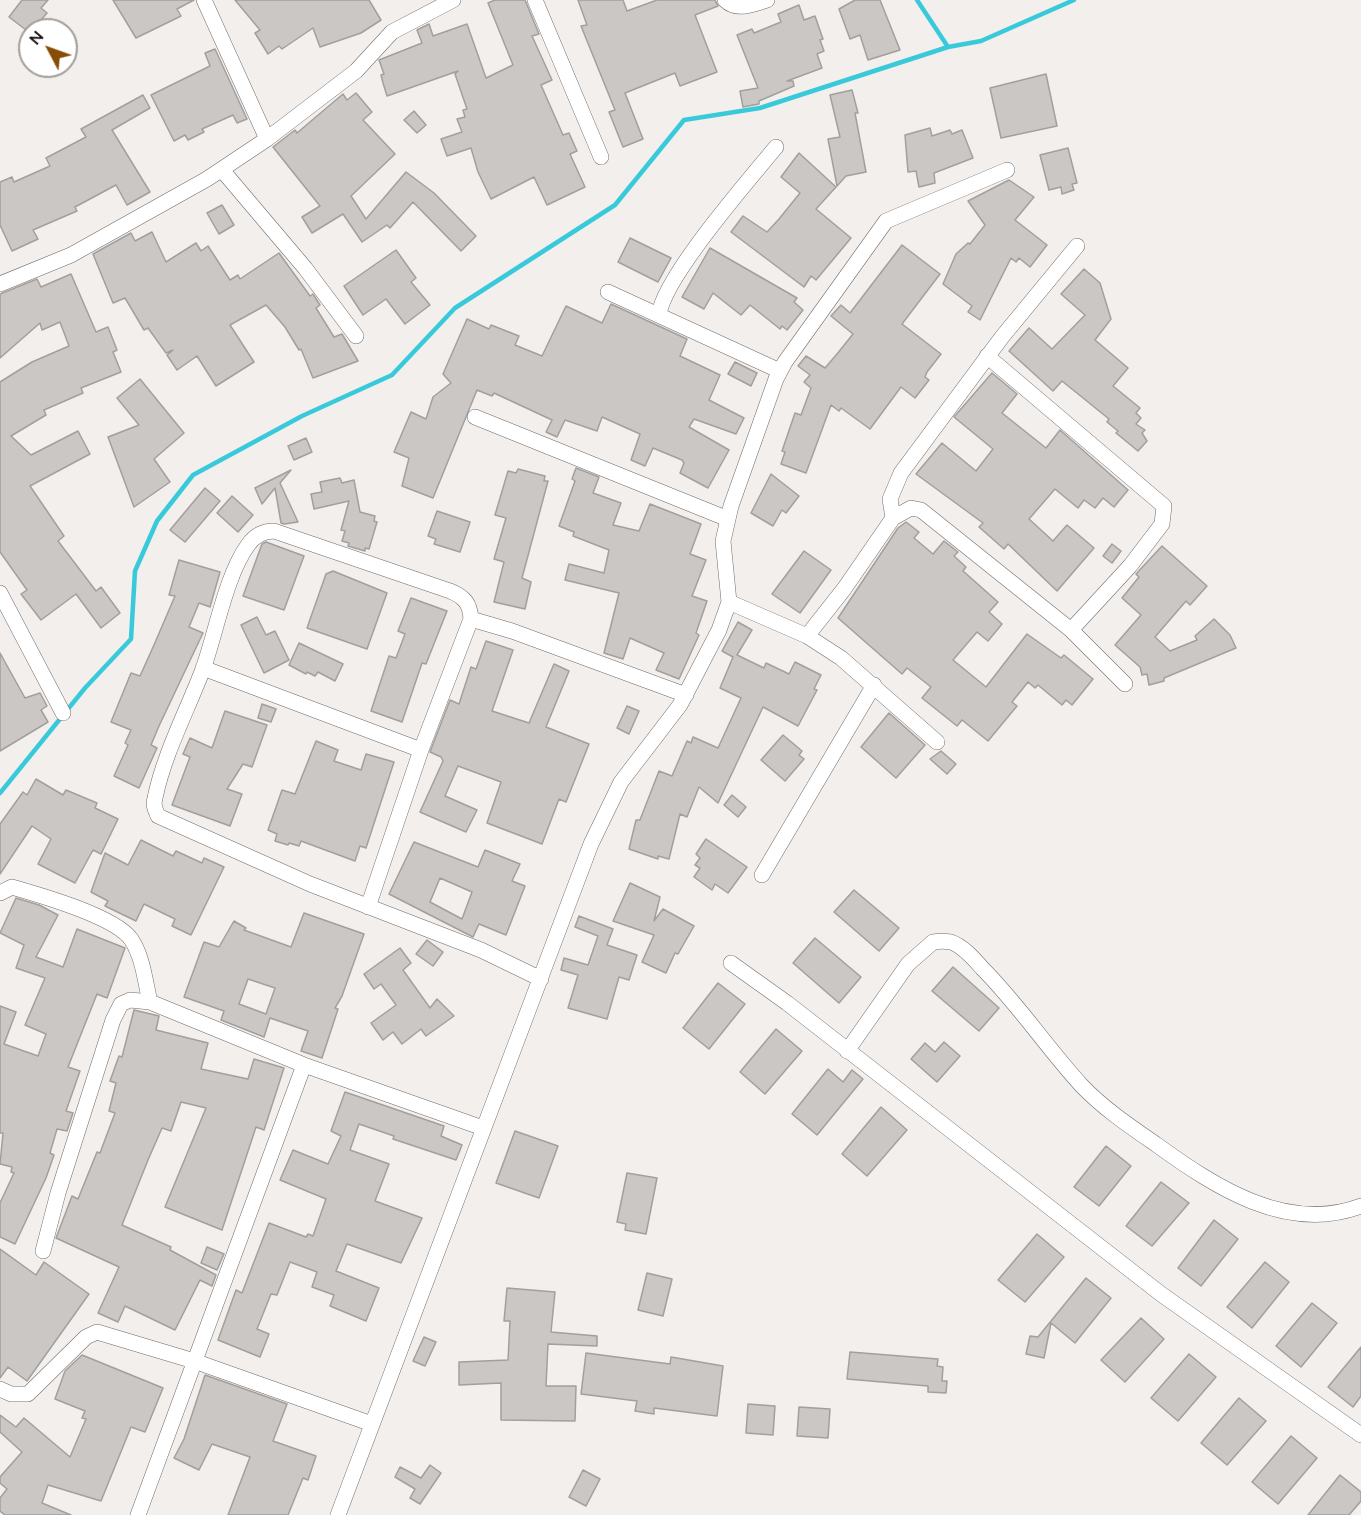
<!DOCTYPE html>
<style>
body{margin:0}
#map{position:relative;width:1361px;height:1515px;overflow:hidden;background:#f3efec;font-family:Mulish,sans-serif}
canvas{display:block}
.north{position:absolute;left:18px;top:18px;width:60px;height:60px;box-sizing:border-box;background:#fff;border:2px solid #9f9f9e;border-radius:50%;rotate:311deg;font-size:16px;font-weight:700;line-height:24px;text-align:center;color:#100e0d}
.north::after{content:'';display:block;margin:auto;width:21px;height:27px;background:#884c07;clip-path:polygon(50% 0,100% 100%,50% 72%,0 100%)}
</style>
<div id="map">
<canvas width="1361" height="1515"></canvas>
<div class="north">N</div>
</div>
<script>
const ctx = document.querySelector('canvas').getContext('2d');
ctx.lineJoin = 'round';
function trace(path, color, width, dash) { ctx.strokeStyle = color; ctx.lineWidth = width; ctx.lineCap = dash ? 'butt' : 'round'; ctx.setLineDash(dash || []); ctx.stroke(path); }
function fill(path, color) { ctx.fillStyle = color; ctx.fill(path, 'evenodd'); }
trace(new Path2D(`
 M917 0 948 47
 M0 793 85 688 131 639 135 571 157 521 193 475 302 416 392 375 455 308 615 205 684 120 760 108 948 47 981 41 1074 0`), '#38cadb', 4.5);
const building = new Path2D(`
 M22 0H48L41 8 47 13 30 33 9 17Z
 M113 0H194L177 9 181 16 136 38Z
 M235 0H369L381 20 361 33 320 47 313 28 282 49 279 46 268 54 255 33 260 30Z
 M495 0H525L539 34 532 36 552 80 541 85 563 135 569 133 577 151 570 154 585 187 547 205 534 177 491 199 478 172 471 148 447 156 441 139 462 132 457 119 465 117 463 110 467 109 455 74 458 71 387 96 383 83 381 75 384 74 379 60 422 43 417 30 429 24 433 36 467 24 486 78 513 65 488 3Z
 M578 0H623L627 11 657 0H715L718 6 695 15 717 72 680 86 675 73 625 93 643 139 623 147 609 112 615 110 581 26 587 25Z
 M855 0H880L900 50 868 60 860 35 850 39 839 9Z
 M799 5 804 20 815 16 823 39 820 40 824 51 817 54 822 68 787 81H793L794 86 759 101V104L743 107 740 91 758 88 737 35 752 29 754 33 781 22 778 14Z
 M215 49 247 119 237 123 233 115 202 129 204 132 188 140 185 135 174 141 151 95 210 66 205 53Z
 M1046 74 1057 126 1001 138 990 88Z
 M852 90 858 113H855L866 172 846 176 837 186 828 139 840 137 830 95Z
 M356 93 372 112 363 120 395 154 351 196 366 219 406 172 434 193 476 236 461 251 413 202 390 228 387 225 362 242 343 214 312 233 302 217 320 206 273 147 295 130 297 133 343 94 347 100Z
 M143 95 150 108 112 130 150 192 127 205 116 185 75 207 77 211 33 230 38 239 12 251 0 225V182L12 177 14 182 50 166 46 158 86 137 81 129Z
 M414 111 426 125 417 133 404 120Z
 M930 128 932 136 950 130 952 134 962 130 973 158 934 173 935 183 919 187 916 171 908 172 905 135Z
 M1068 148 1077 183 1072 184 1074 190 1062 194 1061 187 1049 190 1040 155Z
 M799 153 836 187 816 209 851 238 816 280 811 276 804 287 731 232 743 216 767 232 779 219 800 193 781 177Z
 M1009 180 1034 197 1015 220 1047 245 1030 267 1019 258 1016 262 1011 258 980 320 968 312 972 306 943 284 956 254 968 243 970 244 985 225 968 201Z
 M222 205 234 225 219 234 207 213Z
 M152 232 166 262 196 243 201 251 208 246 230 280 238 275 240 279 279 253 310 296 313 294 320 305 316 308 334 337 342 334 358 361 313 378 301 349 299 350 285 327 266 305 230 325 254 362 216 386 197 356 177 370 167 355 173 350 166 353 148 328 144 330 125 298 113 303 93 254 131 233 135 241Z
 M630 238 671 258 658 282 618 262Z
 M902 245 940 274 902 324 941 354 927 372 925 377 929 380 915 398 901 387 870 429 841 408 839 411 831 405 806 473 781 464 785 452 782 451 795 413 801 415 811 388 804 382 810 375 798 366 806 356 825 368 837 354 853 334 831 316 841 305 850 313Z
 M710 248 797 298 794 302 803 310 787 330 782 326 780 329 750 305 741 315 713 293 704 309 682 297Z
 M396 250 416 278 411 282 430 305 405 324 386 299 363 315 344 286Z
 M1084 269 1100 283 1111 319 1095 340 1128 368 1113 386 1140 408 1136 413 1141 418 1136 424 1145 430 1142 433 1147 441 1138 451 1116 433 1118 431 1107 422 1109 419 1062 381 1053 391 1009 351 1029 328 1052 349 1085 315 1061 294Z
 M71 274 96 332 108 327 117 350 113 352 121 372 81 388 83 393 44 410 46 415 11 436 31 455 78 431 90 454 30 486 64 536 58 541 96 591 101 587 120 613 101 628 76 594 41 620 21 594 27 590 0 552V382L32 362 69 346 60 322 42 330 40 323 0 358V294L37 279 41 287Z
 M611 304 687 339 680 356 720 375 709 400 744 418 736 434 694 419 689 427 729 450 708 488 680 473 684 463 682 460 653 448 645 466 631 460 640 434 602 417 597 431 565 420 557 437 546 432 552 420 494 393 492 396 477 390 433 498 402 486 409 458 394 452 411 412 426 419 433 397 451 383 443 374 467 319 489 329 491 325 519 336 515 345 542 356 566 306 602 323Z
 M735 362 757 373 751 386 728 374Z
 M992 373 1017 394 1002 413 1046 448 1060 430 1128 490 1114 507 1103 498 1095 508 1084 500 1078 508 1055 489 1029 519 1053 541 1067 525 1094 548 1057 591 1008 544 1004 549 979 527 983 523 916 474 942 443 976 471 993 449 954 417Z
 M140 379 184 433 154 459 170 482 134 507 108 437 139 425 117 398Z
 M306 438 312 452 294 460 288 446Z
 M576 468 599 477 593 493 621 503 613 525 639 531 650 504 701 524 690 554 706 560 692 596 707 601 696 633 699 635 679 679 656 670 664 653 630 638 623 659 604 653 619 593 565 580 569 564 604 573 609 550 573 536 574 532 559 526 575 481 572 479Z
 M518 469 545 476 544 481H548L522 578 531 582 525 609 494 602 504 562 494 559 506 518 495 515 508 471 516 473Z
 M291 470 280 483 298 522 284 524 281 523 275 488 262 504 255 488Z
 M771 474 799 496 786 513 782 510 773 526 751 513Z
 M340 478 342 483 354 480 360 512 375 516 374 521 377 522 369 549 365 548V551L348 546 349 543 342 541 345 531 341 530 349 501 314 509 311 494 322 492 320 482Z
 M205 488 220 501 185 542 170 530Z
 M232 496 253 515 238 532 217 513Z
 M437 511 470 522 460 552 434 544 436 539 428 536Z
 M906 522 919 532 914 538 933 554 944 541 958 552 954 556 966 567 963 571 998 602 989 612 1002 624 988 641 977 632 953 660 986 687 1027 634 1061 658 1064 655 1093 679 1072 705 1066 700 1062 705 1038 685 1035 688 1028 682 1012 702 1017 706 988 741 962 720 957 726 922 698 931 687 907 668 902 674 838 618 898 528Z
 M266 542 304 556 284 610 243 596 262 544Z
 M1112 544 1121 551 1112 563 1103 556Z
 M1162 546 1207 586 1190 605 1186 601 1155 637 1170 651 1197 640 1195 636 1214 619 1230 635 1236 648 1164 678V681L1149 685 1147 674 1142 675 1140 667 1115 645 1141 615 1122 598 1139 577 1136 574Z
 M804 551 831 570 800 613 772 594Z
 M179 560 220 572 210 607 199 603 189 627 203 633 159 726 151 745 157 748 139 788 114 776 128 745 125 743 131 730 111 722 131 673 140 676 154 645 175 596 169 595Z
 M333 571 387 593 367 649 307 628 326 574Z
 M411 598 447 611 426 664 422 663 402 722 371 711 389 656 396 658 405 634 398 631Z
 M257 617 266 635 275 631 289 660 264 673 241 625Z
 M738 622 752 630 737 655 764 668 766 663 789 674 795 662 821 675 814 689 817 690 798 726 763 707 718 803 699 787 687 817 680 814 669 859 658 856V859L629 849 636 820H640L659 771 672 776 687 741 691 743 693 737 718 748 741 698 720 688 733 657 722 651Z
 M486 641 513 650 492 711 529 723 554 664 569 671 546 727 589 744 566 802 559 799 542 844 487 823 501 782 458 766 445 796 477 810 466 832 420 812 443 761 441 757 430 752 450 700 459 704 471 667 476 669Z
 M299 643 343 664 335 681 318 672 315 676 307 672 306 674 289 665Z
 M0 653 25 698 40 693 47 706 41 710 48 722 0 751Z
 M262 704 276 709 271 722 258 718Z
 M627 706 639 711 629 734 617 728Z
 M225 711 267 725 252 767 243 764 227 789 242 794 230 826 172 805 190 757 183 754 190 738 212 748Z
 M889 713 925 745 896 778 861 747Z
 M783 735 802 751 799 755 804 759 785 781 761 760Z
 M316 741 338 750 334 761 361 770 366 754 394 762 366 848 360 846 355 861 301 841 299 846 289 843 288 845 275 841 277 834 268 830 282 790 295 794Z
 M941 751 956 764 947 774 930 759Z
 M36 779 63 795 66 790 97 803 95 808 118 819 101 854 93 850 75 883 38 864 51 839 32 826 0 874V824L23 792 27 795Z
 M732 795 746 807 738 817 724 805Z
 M706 839 747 867 728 893 715 884 712 890 694 877 700 868 695 865 700 858 696 854Z
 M141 840 173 856 176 851 202 863 204 858 224 867 191 935 172 926 175 919 144 904 136 921 105 906 108 901 91 892 105 853 128 865Z
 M414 842 478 867 485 850 520 864 512 881 525 886 506 935 479 924 473 937 389 894ZM440 878 472 892 462 919 430 902Z
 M630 883 660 897 654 921 663 909 694 926 678 954 675 953 666 973 642 962 654 935 613 921Z
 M854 890 899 928 879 951 834 912Z
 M16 898 39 905 58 915 36 957 63 967 77 929 125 948 107 998 97 994 68 1067 80 1071 66 1111 73 1113 67 1131 57 1129 50 1153 54 1155 46 1178 15 1244 0 1237V1203L14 1173 11 1172 12 1167 0 1164 3 1133H0V1006L16 1012 4 1044 38 1056 46 1034 25 1025 45 978 16 968 24 945 0 933Z
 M304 913 364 934 342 996 335 1008 338 1009 322 1058 301 1051 308 1031 270 1018 264 1037 221 1020 224 1011 184 997 204 942 219 947 234 921 246 928 244 930 291 947ZM248 979 275 988 266 1014 239 1004Z
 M579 916 613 929 607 945 637 955 629 980 619 977 607 1019 568 1008 578 975 561 970 564 958 588 965 598 936 575 927Z
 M815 938 861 977 839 1003 793 963Z
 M427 940 443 952 433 966 416 954Z
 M400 948 411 963 403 970 430 1008 437 999 454 1016 426 1036 421 1029 402 1044 393 1032 383 1040 371 1023 396 1005 381 984 374 989 364 974Z
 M953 967 999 1008 979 1031 932 991Z
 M718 983 745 1004 709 1049 683 1028Z
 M134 1010 159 1016 156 1030 208 1043 201 1069 248 1079 254 1059 284 1068 264 1130 256 1127 222 1230 165 1207 206 1108 181 1102 171 1131 162 1128 148 1160 122 1225 171 1247 170 1250 216 1275 212 1286 200 1280 175 1330 125 1306 118 1322 98 1313 119 1267 56 1238 72 1196 78 1199 97 1152 100 1153 115 1113 109 1111 116 1083 110 1081 119 1056 122 1057Z
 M776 1029 802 1051 765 1094 740 1072Z
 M944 1042 960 1056 937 1082 911 1059 925 1043 935 1052Z
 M828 1069 843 1082 852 1070 863 1079 817 1135 792 1114Z
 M345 1092 444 1126 441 1136 462 1145 456 1160 393 1139 394 1136 359 1124 350 1150 389 1164 375 1201 422 1218 401 1263 347 1244 336 1271 379 1288 366 1321 330 1306 334 1295 312 1287 317 1272 290 1262 277 1295 271 1294 257 1329 269 1334 260 1357 218 1340 236 1290 242 1293 269 1223 306 1237 308 1234 313 1236 326 1199 280 1180 293 1150 328 1164 341 1136 331 1131Z
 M881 1107 907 1130 867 1176 842 1154Z
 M515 1131 558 1146 539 1198 496 1183Z
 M1106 1146 1131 1166 1099 1206 1074 1187Z
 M627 1173 657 1178 646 1234 625 1230 626 1224 617 1222Z
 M1161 1182 1189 1203 1152 1246 1126 1226Z
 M1214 1220 1238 1239 1201 1286 1178 1268Z
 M1037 1234 1064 1257 1025 1302 998 1280Z
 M207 1247 224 1254 217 1270 201 1263Z
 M0 1249 36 1275 44 1262 89 1294 27 1381 8 1367 0 1378Z
 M1265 1262 1289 1282 1252 1328 1227 1307Z
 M647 1273 672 1279 663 1316 638 1310Z
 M1086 1278 1111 1298 1075 1343 1051 1323 1044 1358 1026 1354 1030 1336 1038 1337Z
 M507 1288 555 1292 551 1332 597 1336V1346L548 1344 546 1386H576L575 1421 501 1420V1383L459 1385V1362L508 1360 510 1321H504Z
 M1312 1303 1337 1323 1301 1367 1276 1346Z
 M1141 1318 1164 1339 1125 1382 1101 1360Z
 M424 1337 436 1342 425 1366 413 1361Z
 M1361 1347V1396L1353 1407 1328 1387Z
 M850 1352 938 1359 937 1366 943 1367 942 1381H947L946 1393 928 1392V1386L847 1379Z
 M586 1353 670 1364 671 1357 723 1366 717 1416 654 1408V1414L635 1411 637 1401 581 1394Z
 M1189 1354 1216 1377 1178 1421 1151 1398Z
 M82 1355 163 1388 145 1432 131 1427 101 1501 48 1485 42 1503 71 1515H5L0 1511V1498L7 1489 0 1483V1477L22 1452 0 1432V1415L16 1427 24 1418 70 1457 86 1419 82 1418 85 1411 55 1399 65 1371Z
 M205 1375 287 1404 273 1441 316 1456 308 1480 303 1478 288 1515H228L250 1457 212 1444 199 1470 174 1458 184 1439Z
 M1239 1398 1266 1421 1227 1465 1201 1443Z
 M748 1404 775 1406 773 1435 746 1433Z
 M799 1407 830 1409 828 1438 797 1436Z
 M1291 1436 1317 1458 1278 1504 1252 1482Z
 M430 1465 441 1473 420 1504 410 1498 415 1489 395 1477 400 1467 421 1478Z
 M583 1470 600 1479 586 1506 569 1497Z
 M1340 1475 1361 1492V1501L1349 1515H1308Z`);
fill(building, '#cbc7c4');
trace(building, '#a39f9c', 1.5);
const minor = new Path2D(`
 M204 0 267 139
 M535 0 601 157
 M725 0C737 12 753 4 767 0
 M222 170 305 268 356 336
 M0 284 71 255 207 179 267 139 356 71 392 32 453 0
 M608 292 780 371
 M659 315C663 278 749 180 776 147
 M987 356 1164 506 1162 524 1130 566 1071 630
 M475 417 728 519
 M893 518 890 499 901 473 1002 337 1077 246
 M0 593 63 713
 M729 602 807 636 841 658 937 742
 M471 619 512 631 686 695
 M807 636 844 589 893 518 911 508 921 510 1071 630 1125 684
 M203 668 421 750
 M762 875 874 685
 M0 893 12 887C40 895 114 916 131 939 143 957 145 981 150 1002
 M368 907 421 750 471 619C470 604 465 597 450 591L274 531C263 531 255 535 248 545 226 575 216 633 203 669 187 711 164 754 155 798 153 805 155 809 158 816L310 884 481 950 541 979
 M731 963 787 1003 1161 1294 1361 1435
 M847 1051 908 964 933 942C939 941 945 941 951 942 963 946 974 959 982 968 1019 1005 1047 1048 1082 1086 1104 1109 1131 1127 1157 1145 1215 1187 1287 1234 1361 1206
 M43 1251 58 1193 113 1020 121 1004 130 1000 150 1002 304 1065 483 1128
 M0 1389 11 1394H28L86 1337 97 1332 194 1361 372 1424
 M138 1515 304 1065
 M338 1515 591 844 621 782 680 705 719 630 729 602 723 541 731 506 776 379 785 362 886 221 1007 170`);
trace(minor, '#706c6a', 16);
trace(minor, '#fff', 15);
</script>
